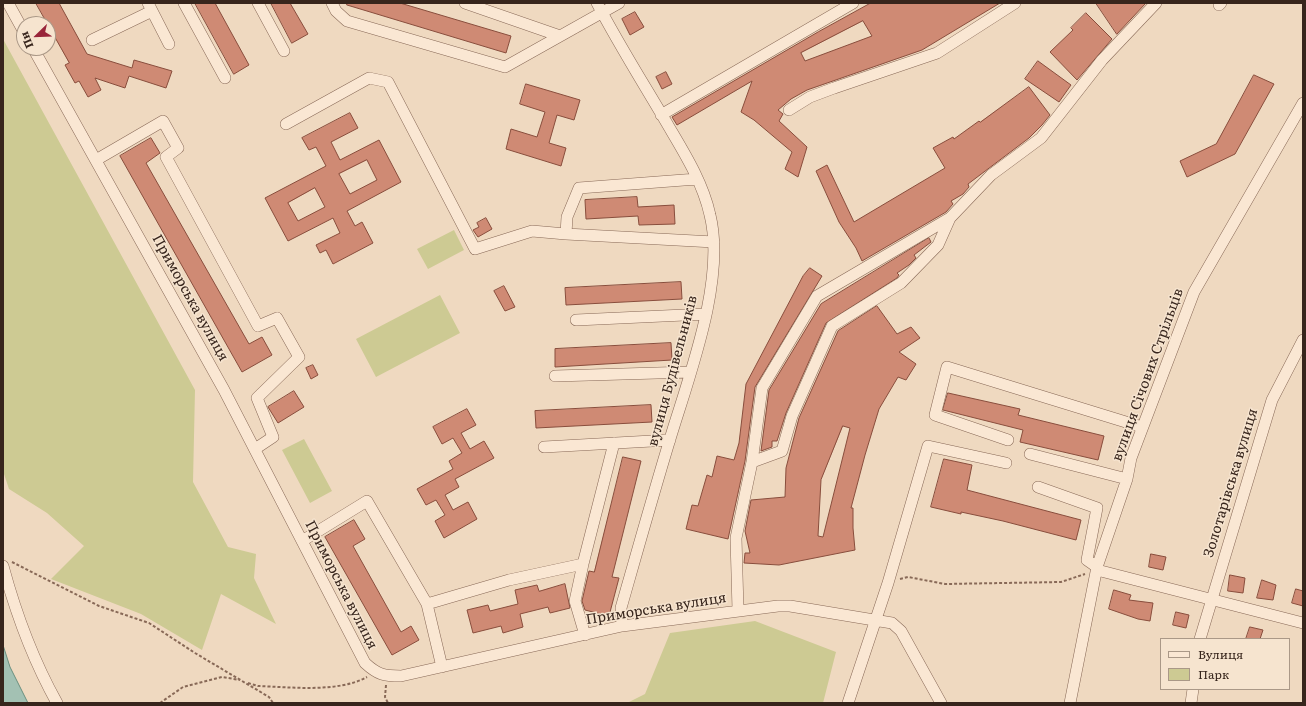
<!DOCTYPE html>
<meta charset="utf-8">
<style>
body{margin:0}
#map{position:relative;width:1306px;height:706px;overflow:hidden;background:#efd9c0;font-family:Literata,serif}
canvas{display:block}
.frame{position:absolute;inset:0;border:4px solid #37251c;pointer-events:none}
.legend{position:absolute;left:1160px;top:638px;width:130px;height:52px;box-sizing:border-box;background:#f6e4cf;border:1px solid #aa9887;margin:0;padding:5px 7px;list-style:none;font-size:12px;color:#37251c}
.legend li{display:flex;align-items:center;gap:8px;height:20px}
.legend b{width:20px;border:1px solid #aa9887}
.north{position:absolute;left:16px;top:16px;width:40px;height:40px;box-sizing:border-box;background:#f6e4cf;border:1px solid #aa9887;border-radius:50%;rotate:247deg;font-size:11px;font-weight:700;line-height:16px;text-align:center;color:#37251c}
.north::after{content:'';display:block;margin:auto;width:14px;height:18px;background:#99253a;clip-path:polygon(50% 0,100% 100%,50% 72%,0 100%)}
</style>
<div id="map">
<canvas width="1306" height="706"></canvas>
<div class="frame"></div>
<ul class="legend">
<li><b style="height:5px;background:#fae7d3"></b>Вулиця</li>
<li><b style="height:11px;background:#cdca93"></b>Парк</li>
</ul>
<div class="north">Пн</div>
</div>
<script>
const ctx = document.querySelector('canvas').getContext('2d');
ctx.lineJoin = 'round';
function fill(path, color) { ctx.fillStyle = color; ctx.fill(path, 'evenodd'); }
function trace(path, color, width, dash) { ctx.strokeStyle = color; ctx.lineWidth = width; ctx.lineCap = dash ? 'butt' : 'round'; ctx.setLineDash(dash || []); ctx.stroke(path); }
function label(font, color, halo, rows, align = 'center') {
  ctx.font = font + ' Literata,serif'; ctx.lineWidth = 3; ctx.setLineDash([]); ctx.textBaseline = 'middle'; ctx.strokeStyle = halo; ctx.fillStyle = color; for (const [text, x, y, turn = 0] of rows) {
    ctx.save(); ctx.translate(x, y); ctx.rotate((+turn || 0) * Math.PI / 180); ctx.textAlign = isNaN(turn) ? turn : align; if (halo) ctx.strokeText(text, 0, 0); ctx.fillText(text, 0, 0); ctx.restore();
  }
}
fill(new Path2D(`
 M3 39 195 390 193 482 228 547 256 554 254 578 276 624 221 594 202 650 141 614 51 579 84 546 47 513 9 489 3 471Z
 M454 230 464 250 428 269 417 249Z
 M440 295 460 333 376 377 356 339Z
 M304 439 332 491 310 503 282 450Z
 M755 621 836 652 823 703H627L645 694 670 633Z`), '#cdca93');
const water = new Path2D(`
 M3 645 10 667 28 703H3Z`);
fill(water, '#a3c1b3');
trace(water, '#6a8f7f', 1);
const building = new Path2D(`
 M36 3H59L87 54 132 68 134 60 172 71 166 88 129 76 125 88 95 78 101 90 88 97 79 81 75 83 65 65 69 63Z
 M195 3H215L249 65 234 74Z
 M271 3H290L308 34 292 43Z
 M347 3H400L511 36 506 53 347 5Z
 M871 3H1000L922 50 807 90 791 99 778 110 783 114 779 121 807 147 798 177 785 169 792 152 754 120 741 112 752 81 677 125 672 117 818 32ZM863 21 872 36 805 61 801 53Z
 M1096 3H1146L1117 34Z
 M635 12 644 27 630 35 622 19Z
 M1086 13 1112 39 1077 80 1050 52 1073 30 1071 28Z
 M1038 61 1071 85 1059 102 1025 79Z
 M666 72 672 84 662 89 656 77Z
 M1254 75 1274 84 1235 154 1187 177 1180 161 1216 144Z
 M526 84 580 100 574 120 557 115 549 143 566 148 561 166 506 149 511 129 537 137 545 112 520 104Z
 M1029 87 1050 115 1042 125 1029 138 968 184 969 187 963 194 951 201 953 204 946 212 862 261 856 248 839 222 816 171 827 165 854 222 945 168 933 148 953 137 954 139 979 121 980 122Z
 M350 113 358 128 331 142 340 160 379 140 401 182 347 211 355 226 362 222 373 243 333 264 326 250 320 253 316 245 340 233 333 218 288 241 265 198 326 166 316 147 309 150 302 138ZM367 160 377 180 350 194 339 174ZM315 188 325 207 298 221 288 203Z
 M151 138 160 153 146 163 249 344 262 337 272 355 242 372 120 156Z
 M637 197 638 207 674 205 675 224 639 225 638 216 586 219 585 200Z
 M486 218 492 229 478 237 473 230 479 227 477 223Z
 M929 238 931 242 914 255 916 258 909 265 897 273 899 275 897 278 826 323 786 413 777 441H772V447L761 451 769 390 821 304Z
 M810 268 822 276 755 387 745 461 728 539 686 529 692 505 698 506 707 475 712 477 717 456 734 460 739 443 746 384 803 276Z
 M681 282 682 299 566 305 565 288Z
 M504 286 515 307 505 311 494 291Z
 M877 306 897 334 911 327 920 338 899 352 916 364 906 380 898 377 879 409 865 455 851 508H853V528L855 550 779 565 744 563 745 553H750L745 531 751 500 785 497 786 468 799 418 838 331ZM843 426 850 428 823 537 818 536 821 480Z
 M671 343 672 360 555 367V349Z
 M313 365 318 375 311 379 306 368Z
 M294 391 304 407 278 423 268 407Z
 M948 393 1020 409 1018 415 1104 436 1098 460 1020 442 1023 430 943 410Z
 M651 405 652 422 536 428 535 411Z
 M467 409 476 425 461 433 470 449 484 441 494 458 455 479 459 487 445 495 453 510 468 502 477 519 444 538 435 521 445 515 436 500 426 505 417 489 453 469 449 461 462 453 453 438 442 444 433 427Z
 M623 457 641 461 612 577 619 578 609 616 585 610 582 601 589 571 594 572Z
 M944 459 972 465 967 490 1081 520 1076 540 1003 521 961 512V514L931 507Z
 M354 520 365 539 353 546 401 632 411 626 419 640 392 655 325 537Z
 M1151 554 1166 557 1163 570 1149 567Z
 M1230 575 1245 578 1243 593 1228 591Z
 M1262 580 1276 585 1273 600 1257 598Z
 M565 584 570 608 550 613 548 607 520 614 523 627 503 633 501 626 473 633 467 610 488 605 490 611 518 604 515 590 537 585 539 591Z
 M1296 589 1303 591V606L1292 603Z
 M1114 590 1131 595 1129 600 1153 603 1150 621 1138 619 1109 609Z
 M1176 612 1189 615 1186 628 1173 625Z
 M1250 627 1263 630 1260 639H1246Z`);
fill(building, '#cf8a74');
trace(building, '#884d3c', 1);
const minor = new Path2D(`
 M8 3 24 32
 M148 3 169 44
 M184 3 225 78
 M258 3 284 51
 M332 3 336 11 347 21 505 67 619 3
 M465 3 560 36
 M597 3C619 45 645 86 669 127 685 154 703 183 710 215 726 280 689 376 670 439 653 495 637 552 621 608L622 626
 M1219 5 1221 3
 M92 40 152 11
 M33 48 224 390 365 663C378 675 384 676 401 676L622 626 778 606H790L892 623 901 631 941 703
 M789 110 810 97 834 88 937 53 1015 3
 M661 115 853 3
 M286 124 369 78 388 82 475 249 532 231 566 234
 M96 160 163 121 178 148 166 157 258 326 277 318 299 357 257 398 273 437 255 449
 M697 179 579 188 567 217 566 234 714 242
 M576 320 706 314
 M555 376 691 372
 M1008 440 935 415 947 367 1142 427
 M544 447 670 440
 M1030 454 1127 479
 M752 462 782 451 792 416 832 326 901 283 938 245 950 218
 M1038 487 1097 508 1087 560 1097 567
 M302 541 367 501 427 604
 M3 566C16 614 33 660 57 703
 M1097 570 1303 623
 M738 610 736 538 752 462 762 388 817 296 950 218 991 175 1041 138 1102 60 1156 3
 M585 635 575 601 583 564 614 443
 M1200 639 1272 400 1303 340
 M442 667 427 604 509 580 583 564
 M848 703 888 583 928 446 1006 463
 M1070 703 1097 567 1127 479 1131 458 1194 292 1303 103
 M1191 703 1193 689`);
trace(minor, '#886957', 12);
trace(new Path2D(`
 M12 562 99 606 149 623 195 653 269 697 273 703
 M900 579 908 577 945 584 1061 582 1085 574
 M248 683 258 686C291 687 338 693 367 677
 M386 685 385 697 388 703
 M160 703 183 687 222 677 240 680`), '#886957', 2, [3, 2]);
trace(minor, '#fae7d3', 11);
label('14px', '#37251c', '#f6e4cf', [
 ["Приморська вулиця",190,298,61],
 ["вулиця Будівельників",673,371,-75],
 ["вулиця Січових Стрільців",1148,375,-70],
 ["Золотарівська вулиця",1231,483,-73],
 ["Приморська вулиця",341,585,63],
 ["Приморська вулиця",656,609,-9]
]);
</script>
